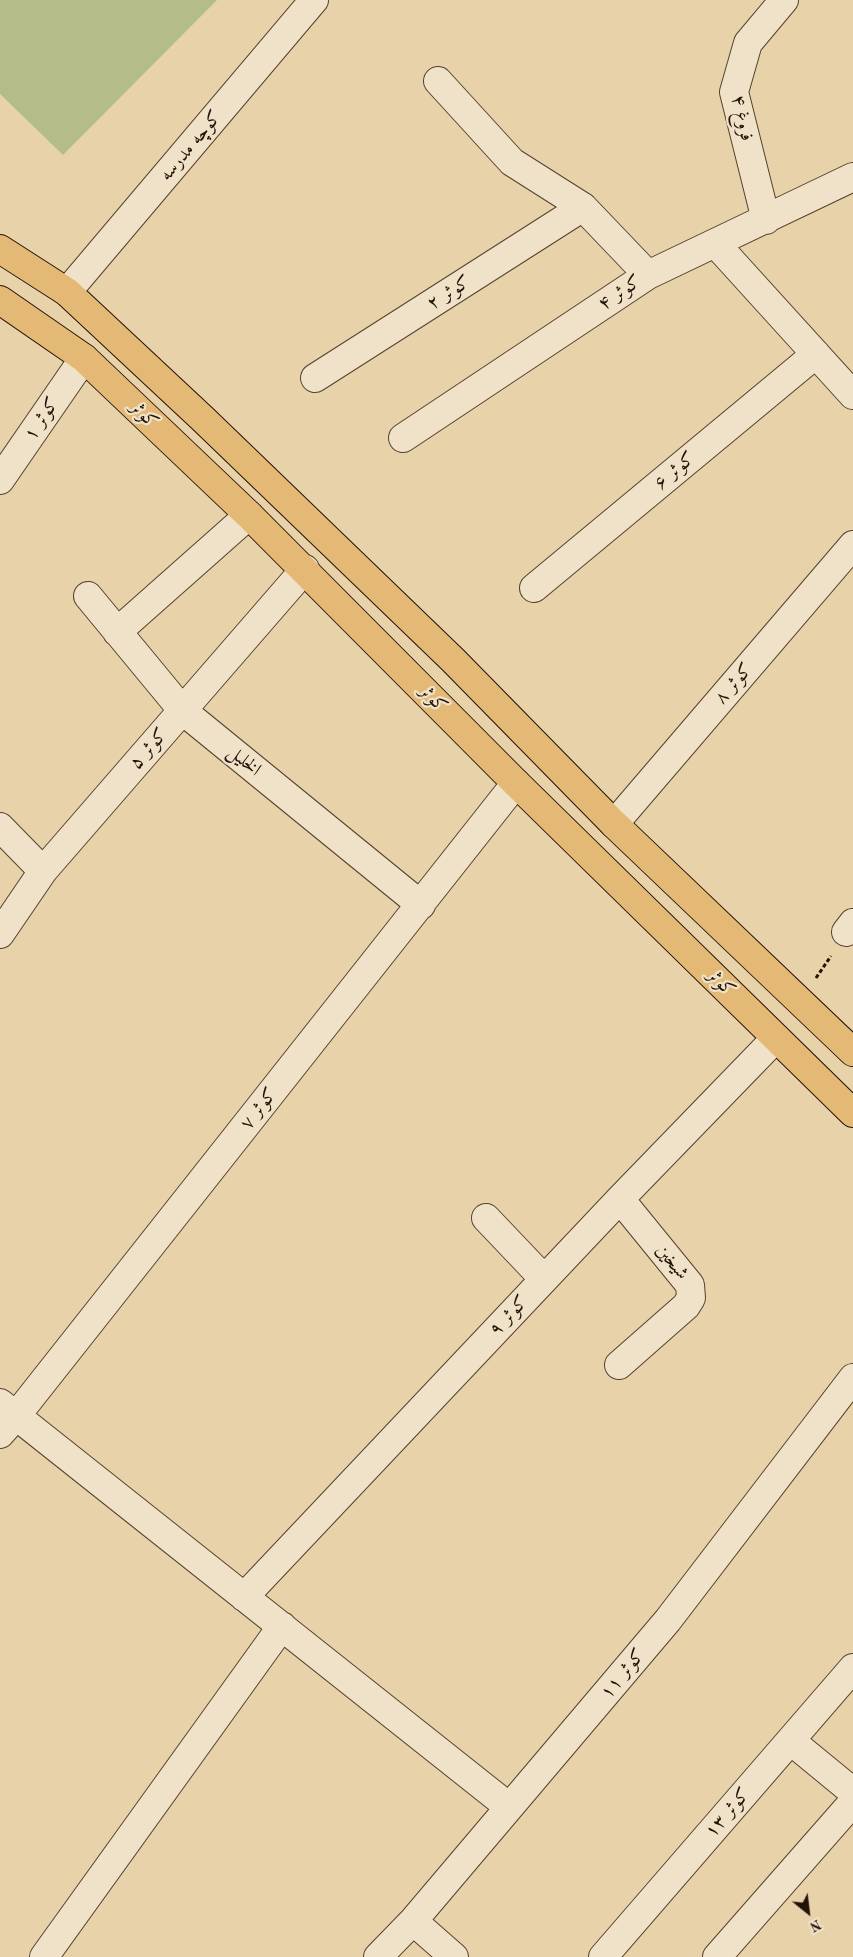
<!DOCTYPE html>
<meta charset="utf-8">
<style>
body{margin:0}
#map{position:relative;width:853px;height:1957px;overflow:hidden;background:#e8d2aa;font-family:"Old Standard TT",serif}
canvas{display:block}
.north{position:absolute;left:783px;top:1887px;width:50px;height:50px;-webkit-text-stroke:4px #f0e2c8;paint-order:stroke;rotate:151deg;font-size:14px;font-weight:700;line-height:20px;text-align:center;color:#231206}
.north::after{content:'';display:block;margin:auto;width:18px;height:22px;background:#231206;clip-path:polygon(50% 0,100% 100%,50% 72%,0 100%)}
</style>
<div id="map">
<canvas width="853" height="1957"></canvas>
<div class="north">N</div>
</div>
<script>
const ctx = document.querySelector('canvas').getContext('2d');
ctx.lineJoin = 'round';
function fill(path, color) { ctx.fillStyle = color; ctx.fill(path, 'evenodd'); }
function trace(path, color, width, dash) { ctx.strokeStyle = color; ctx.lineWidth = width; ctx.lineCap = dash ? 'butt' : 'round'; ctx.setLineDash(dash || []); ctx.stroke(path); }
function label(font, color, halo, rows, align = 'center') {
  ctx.font = font + ' "Old Standard TT",Amiri,serif'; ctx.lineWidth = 4.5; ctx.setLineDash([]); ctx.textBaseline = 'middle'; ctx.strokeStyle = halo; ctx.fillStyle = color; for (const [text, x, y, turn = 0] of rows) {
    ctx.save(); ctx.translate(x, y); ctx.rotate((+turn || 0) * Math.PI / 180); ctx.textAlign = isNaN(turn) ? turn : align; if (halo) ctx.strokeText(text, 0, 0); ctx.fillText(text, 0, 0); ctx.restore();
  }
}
fill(new Path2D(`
 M0 0H217L63 155 0 94Z`), '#b4bc8a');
const minor = new Path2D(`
 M438 81 512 162 583 207 648 275
 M766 220 734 92 748 43 784 0
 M715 243 853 395
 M67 292 314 0
 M315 378 583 207
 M403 438 648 275 853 177
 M0 480 84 358
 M534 588 816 354
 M88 596 183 711 421 905
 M117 632 249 515
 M614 824 853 545
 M0 827 43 871
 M846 932 853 923
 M0 934 43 871 305 569
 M486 1218 544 1279
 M619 1365 686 1306 691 1298 690 1285 620 1199
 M0 1403 509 1807
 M0 1434 16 1416 516 783
 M244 1597 620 1199 776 1038
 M791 1741 853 1792
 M413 1921 454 1957
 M44 1957 282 1626
 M378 1957 413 1921 668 1620 853 1378
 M603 1957 853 1668
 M717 1957 853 1802`);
const major = new Path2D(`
 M0 249 67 292 203 419 453 660 614 824 853 1052
 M0 300 84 358 249 515 516 783 853 1113`);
trace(minor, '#54422f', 30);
trace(major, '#231206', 30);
trace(new Path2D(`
 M816 978 831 956`), '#231206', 3, [4, 2.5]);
trace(minor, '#f0e2c8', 28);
trace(major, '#e4b975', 28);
label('19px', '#231206', '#f0e2c8', [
 ["فروغ ۴",742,118,78],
 ["کوچه مدرسه",191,146,-50],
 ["کوثر ۲",449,293,-32],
 ["کوثر ۴",620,293,-34],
 ["کوثر",144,415,44],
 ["کوثر ۱",42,419,-56],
 ["کوثر ۶",675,471,-40],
 ["کوثر ۸",734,684,-49],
 ["کوثر",433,699,45],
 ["کوثر ۵",149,749,-49],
 ["الخلیل",244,761,39],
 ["کوثر",721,983,44],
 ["کوثر ۷",259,1109,-52],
 ["شیخین",672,1262,50],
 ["کوثر ۹",509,1316,-47],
 ["کوثر ۱۱",623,1674,-50],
 ["کوثر ۱۳",728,1813,-49]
]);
</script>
